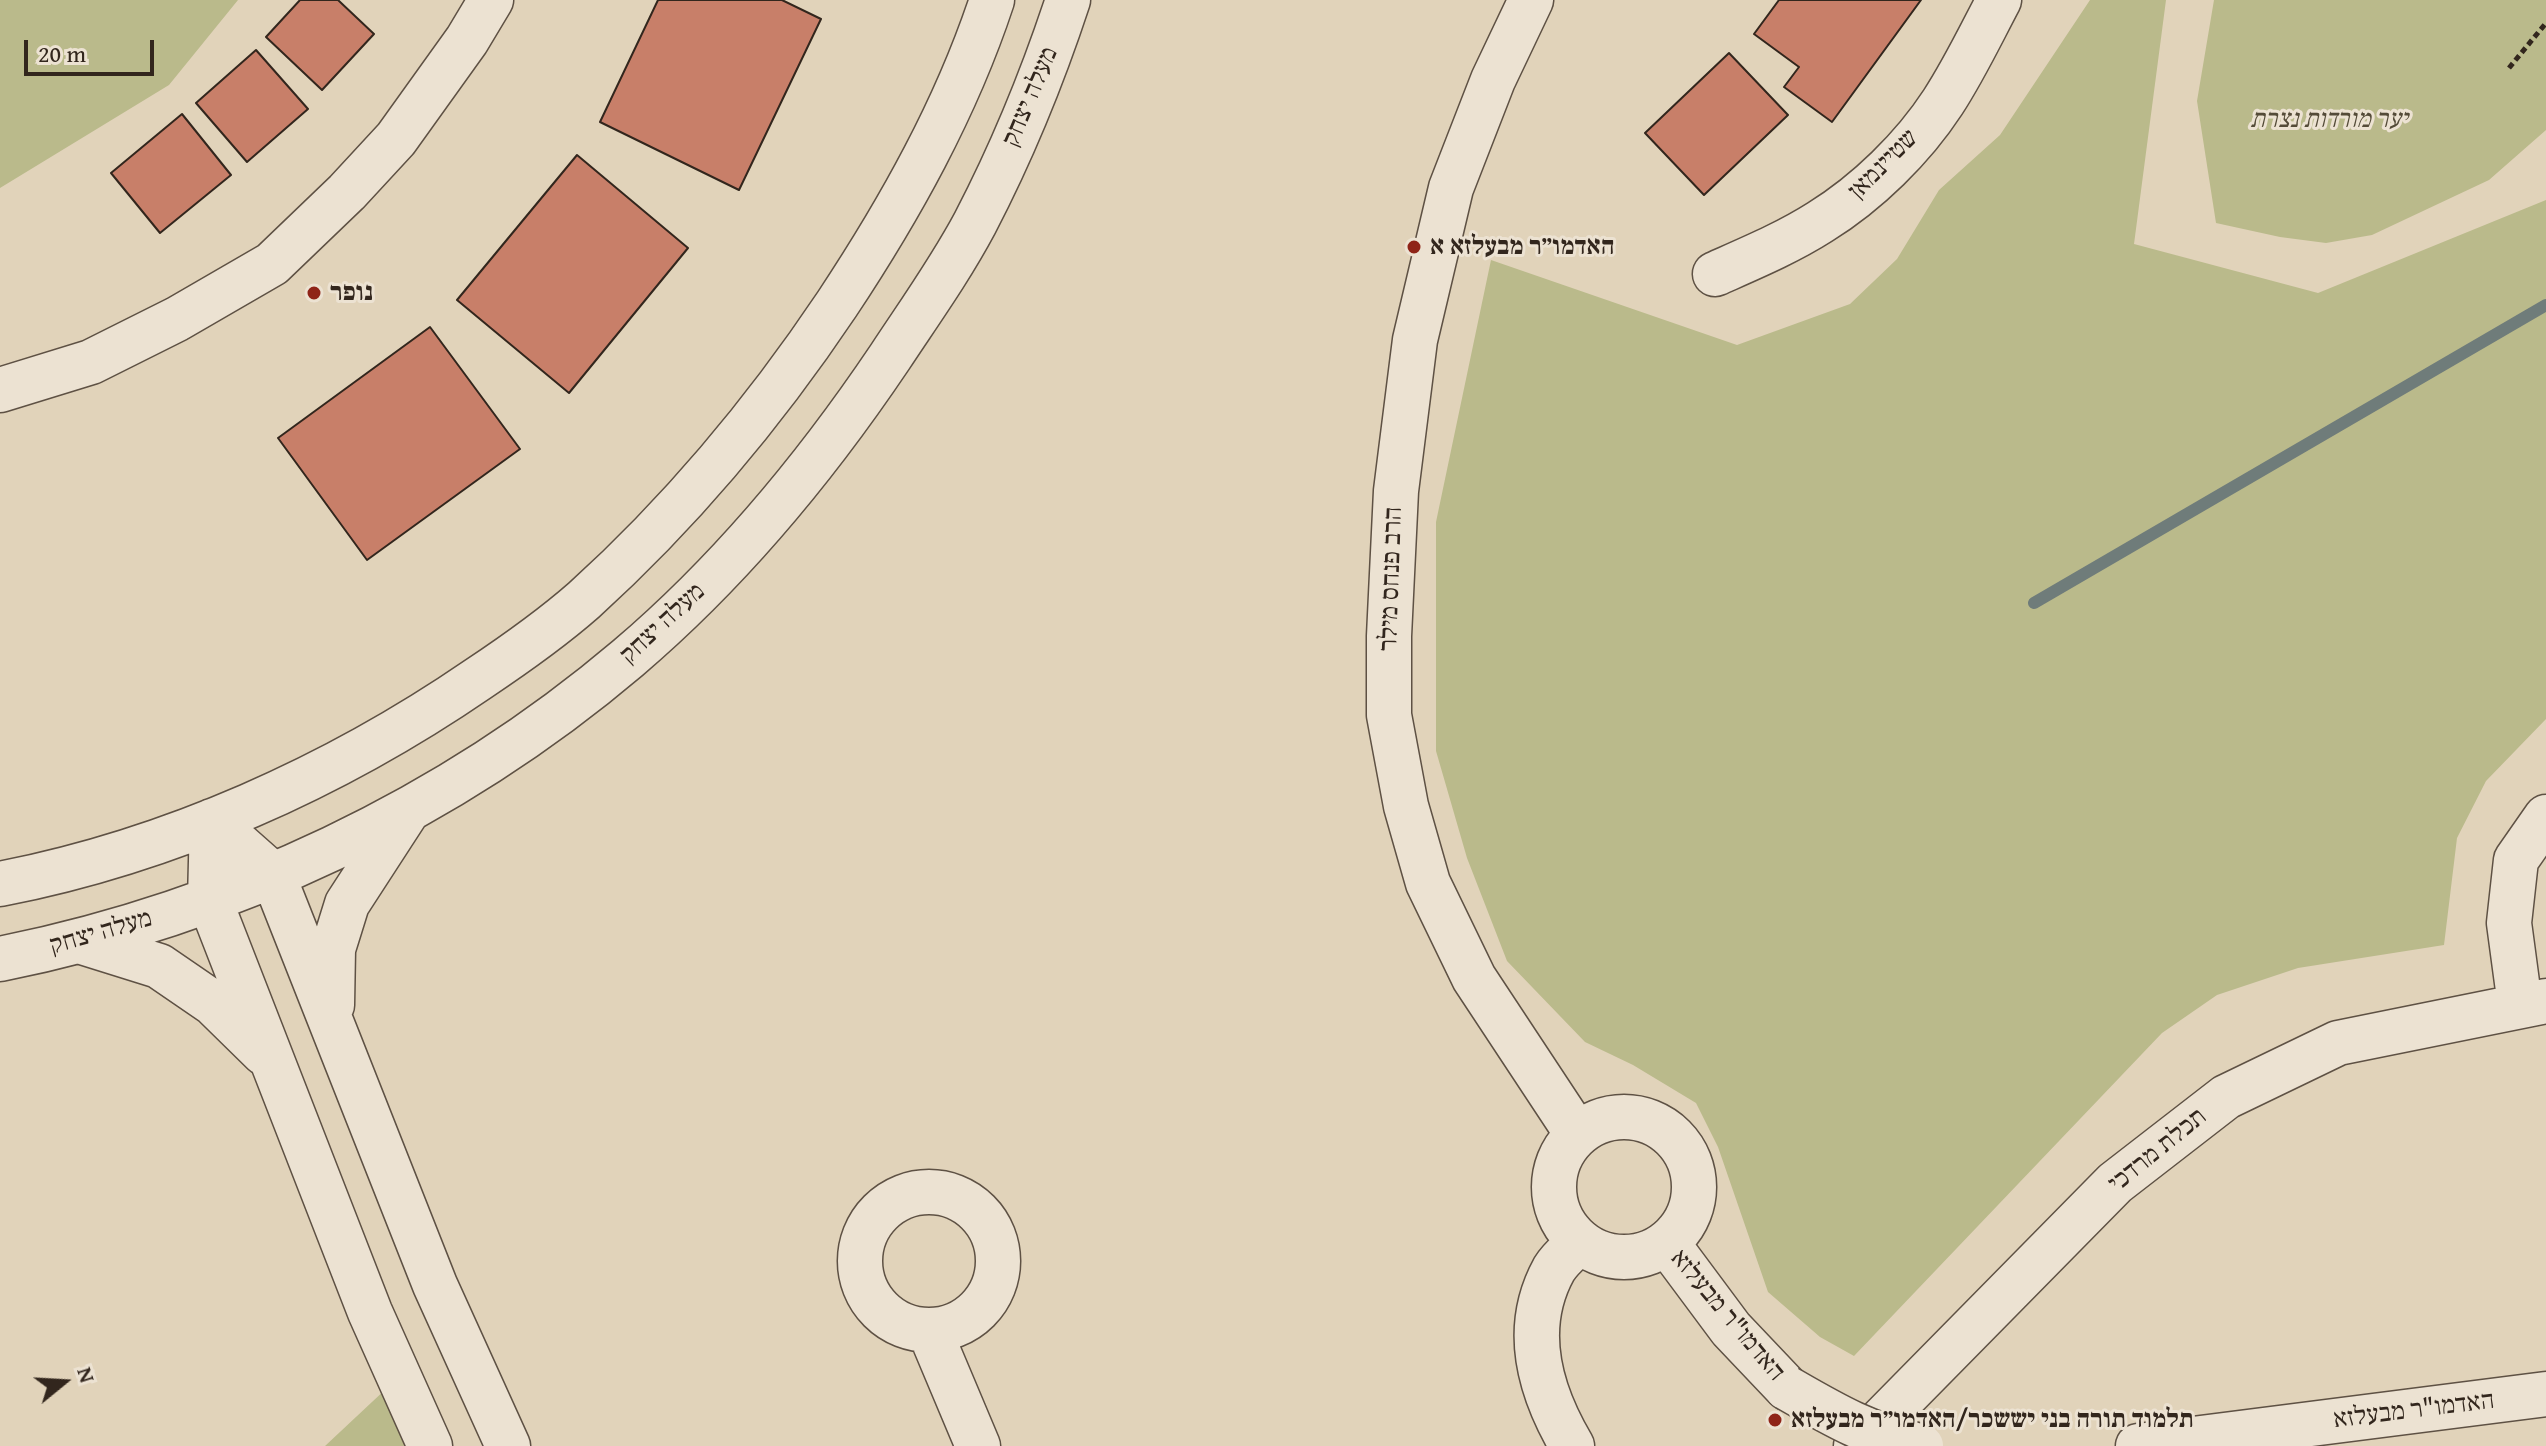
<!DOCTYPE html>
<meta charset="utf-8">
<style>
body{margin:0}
#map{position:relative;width:2546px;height:1446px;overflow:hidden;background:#e1d3ba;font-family:"Gentium Book Plus",serif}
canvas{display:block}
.north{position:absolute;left:24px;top:1342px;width:80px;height:80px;-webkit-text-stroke:6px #ece2d2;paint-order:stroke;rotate:72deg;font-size:22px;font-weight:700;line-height:32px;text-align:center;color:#32261d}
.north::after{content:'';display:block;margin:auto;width:28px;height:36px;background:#32261d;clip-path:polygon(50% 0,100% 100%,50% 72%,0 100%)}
.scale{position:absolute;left:24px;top:40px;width:130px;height:36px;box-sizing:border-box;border:4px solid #32261d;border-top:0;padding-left:10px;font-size:24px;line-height:28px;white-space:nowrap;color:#32261d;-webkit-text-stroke:6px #ece2d2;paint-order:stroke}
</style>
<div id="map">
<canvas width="2546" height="1446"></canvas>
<div class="north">N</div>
<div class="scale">20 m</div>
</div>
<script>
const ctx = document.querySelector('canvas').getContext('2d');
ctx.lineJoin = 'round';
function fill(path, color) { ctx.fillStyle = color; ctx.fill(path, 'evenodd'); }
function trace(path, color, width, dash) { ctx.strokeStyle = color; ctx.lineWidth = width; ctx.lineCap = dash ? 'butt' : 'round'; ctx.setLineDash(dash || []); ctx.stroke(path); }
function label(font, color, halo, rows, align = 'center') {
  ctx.font = font + ' "Gentium Book Plus","Frank Ruhl Libre",serif'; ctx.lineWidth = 6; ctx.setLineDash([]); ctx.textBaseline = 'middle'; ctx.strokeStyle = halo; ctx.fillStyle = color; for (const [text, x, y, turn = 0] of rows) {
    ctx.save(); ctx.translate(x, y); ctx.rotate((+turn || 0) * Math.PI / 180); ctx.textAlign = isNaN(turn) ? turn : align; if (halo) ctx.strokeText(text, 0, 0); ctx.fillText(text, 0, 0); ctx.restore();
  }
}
fill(new Path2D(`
 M0 0H238L169 85 0 188Z
 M2090 0H2166L2134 244 2318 293 2546 200V719L2486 781 2457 838 2444 945 2298 968 2217 995 2162 1033 1854 1356 1820 1337 1768 1292 1718 1147 1696 1103 1633 1065 1585 1042 1507 961 1467 858 1436 751V522L1491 260 1737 345 1850 304 1897 259 1939 190 2000 135Z
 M2214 0H2546V130L2489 180 2372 235 2326 243 2280 237 2216 223 2197 101Z
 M388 1387 421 1446H325Z`), '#baba8b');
trace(new Path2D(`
 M2034 603 2546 305`), '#6f7c7a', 12);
const building = new Path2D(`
 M300 0H338L374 34 322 90 266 37Z
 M658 0H782L821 19 739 190 600 122Z
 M1779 0H1921L1832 122 1784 87 1799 67 1754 34Z
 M256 50 308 109 247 162 196 103Z
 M1729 53 1788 115 1704 195 1645 133Z
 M182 114 231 175 160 233 111 173Z
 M577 155 688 248 569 393 457 300Z
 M430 327 520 449 367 560 278 438Z`);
fill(building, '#c87f69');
trace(building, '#32261d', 2);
const minor = new Path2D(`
 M1531 0 1493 80 1451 188 1415 340 1396 491 1389 636V715L1406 806 1428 883 1474 978 1577 1134
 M1715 274C1751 258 1787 243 1820 222 1867 193 1913 148 1943 102 1964 70 1981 34 1999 0
 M0 390 91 362 177 319 272 264 347 192 396 139 467 40 491 0
 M2520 1005 2509 923 2516 860 2546 817
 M1554 1187a70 70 0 1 1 140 0a70 70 0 1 1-140 0Z
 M860 1261a69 69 0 1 1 138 0a69 69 0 1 1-138 0Z
 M1667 1243 1731 1329 1787 1388
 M930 1332 978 1446
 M1572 1446C1540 1392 1521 1329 1554 1269 1560 1259 1571 1250 1579 1242
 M1856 1446 2115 1183 2226 1097 2338 1043 2546 1001
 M2138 1446 2546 1394`);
const tertiary = new Path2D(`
 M212 821 273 875 435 1285 508 1446
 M212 821 210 901 370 1312 430 1446
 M0 884C170 851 335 777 478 679 514 655 551 629 584 600 681 512 764 413 837 304 900 209 956 109 992 0
 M79 941 159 966 213 1003 264 1053
 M0 959C229 913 449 810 628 658 729 572 816 467 890 357 919 313 950 270 975 223 1012 152 1043 76 1068 0
 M332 1005 333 949 347 904 408 810`);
trace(minor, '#5e5144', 47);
trace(tertiary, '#5e5144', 47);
trace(new Path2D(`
 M2509 68 2546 23`), '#32261d', 5, [6, 4]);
trace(minor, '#ece2d2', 44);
trace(tertiary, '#ece2d2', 44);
const minorBridge = new Path2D(`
 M1787 1388C1832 1414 1869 1436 1921 1446`);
trace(minorBridge, '#5e5144', 47, []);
trace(minorBridge, '#ece2d2', 44);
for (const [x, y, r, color] of [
 [1414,247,8,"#8f2418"],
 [314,293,8,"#8f2418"],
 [1775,1420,8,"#8f2418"]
]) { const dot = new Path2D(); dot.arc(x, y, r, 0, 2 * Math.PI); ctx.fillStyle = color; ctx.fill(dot); trace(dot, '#ece2d2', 3); }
label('26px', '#32261d', '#ece2d2', [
 ["מעלה יצחק",1031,97,-67],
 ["שטיינמאן",1884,165,-45],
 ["הרב פנחס מילר",1392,579,-88],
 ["מעלה יצחק",663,624,-43],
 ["מעלה יצחק",101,933,-16],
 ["תכלת מרדכי",2158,1151,-39],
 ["האדמו\"ר מבעלזא",1727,1316,50],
 ["האדמו\"ר מבעלזא",2414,1411,-7]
]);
label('italic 26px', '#544b38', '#ece2d2', [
 ["יער מורדות נצרת",2329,120]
]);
label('bold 26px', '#32261d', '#ece2d2', [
 ["האדמו״ר מבעלזא א",1430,247],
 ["נופר",330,293],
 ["תלמוד תורה בני יששכר/האדמו״ר מבעלזא",1791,1420]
], 'left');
</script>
